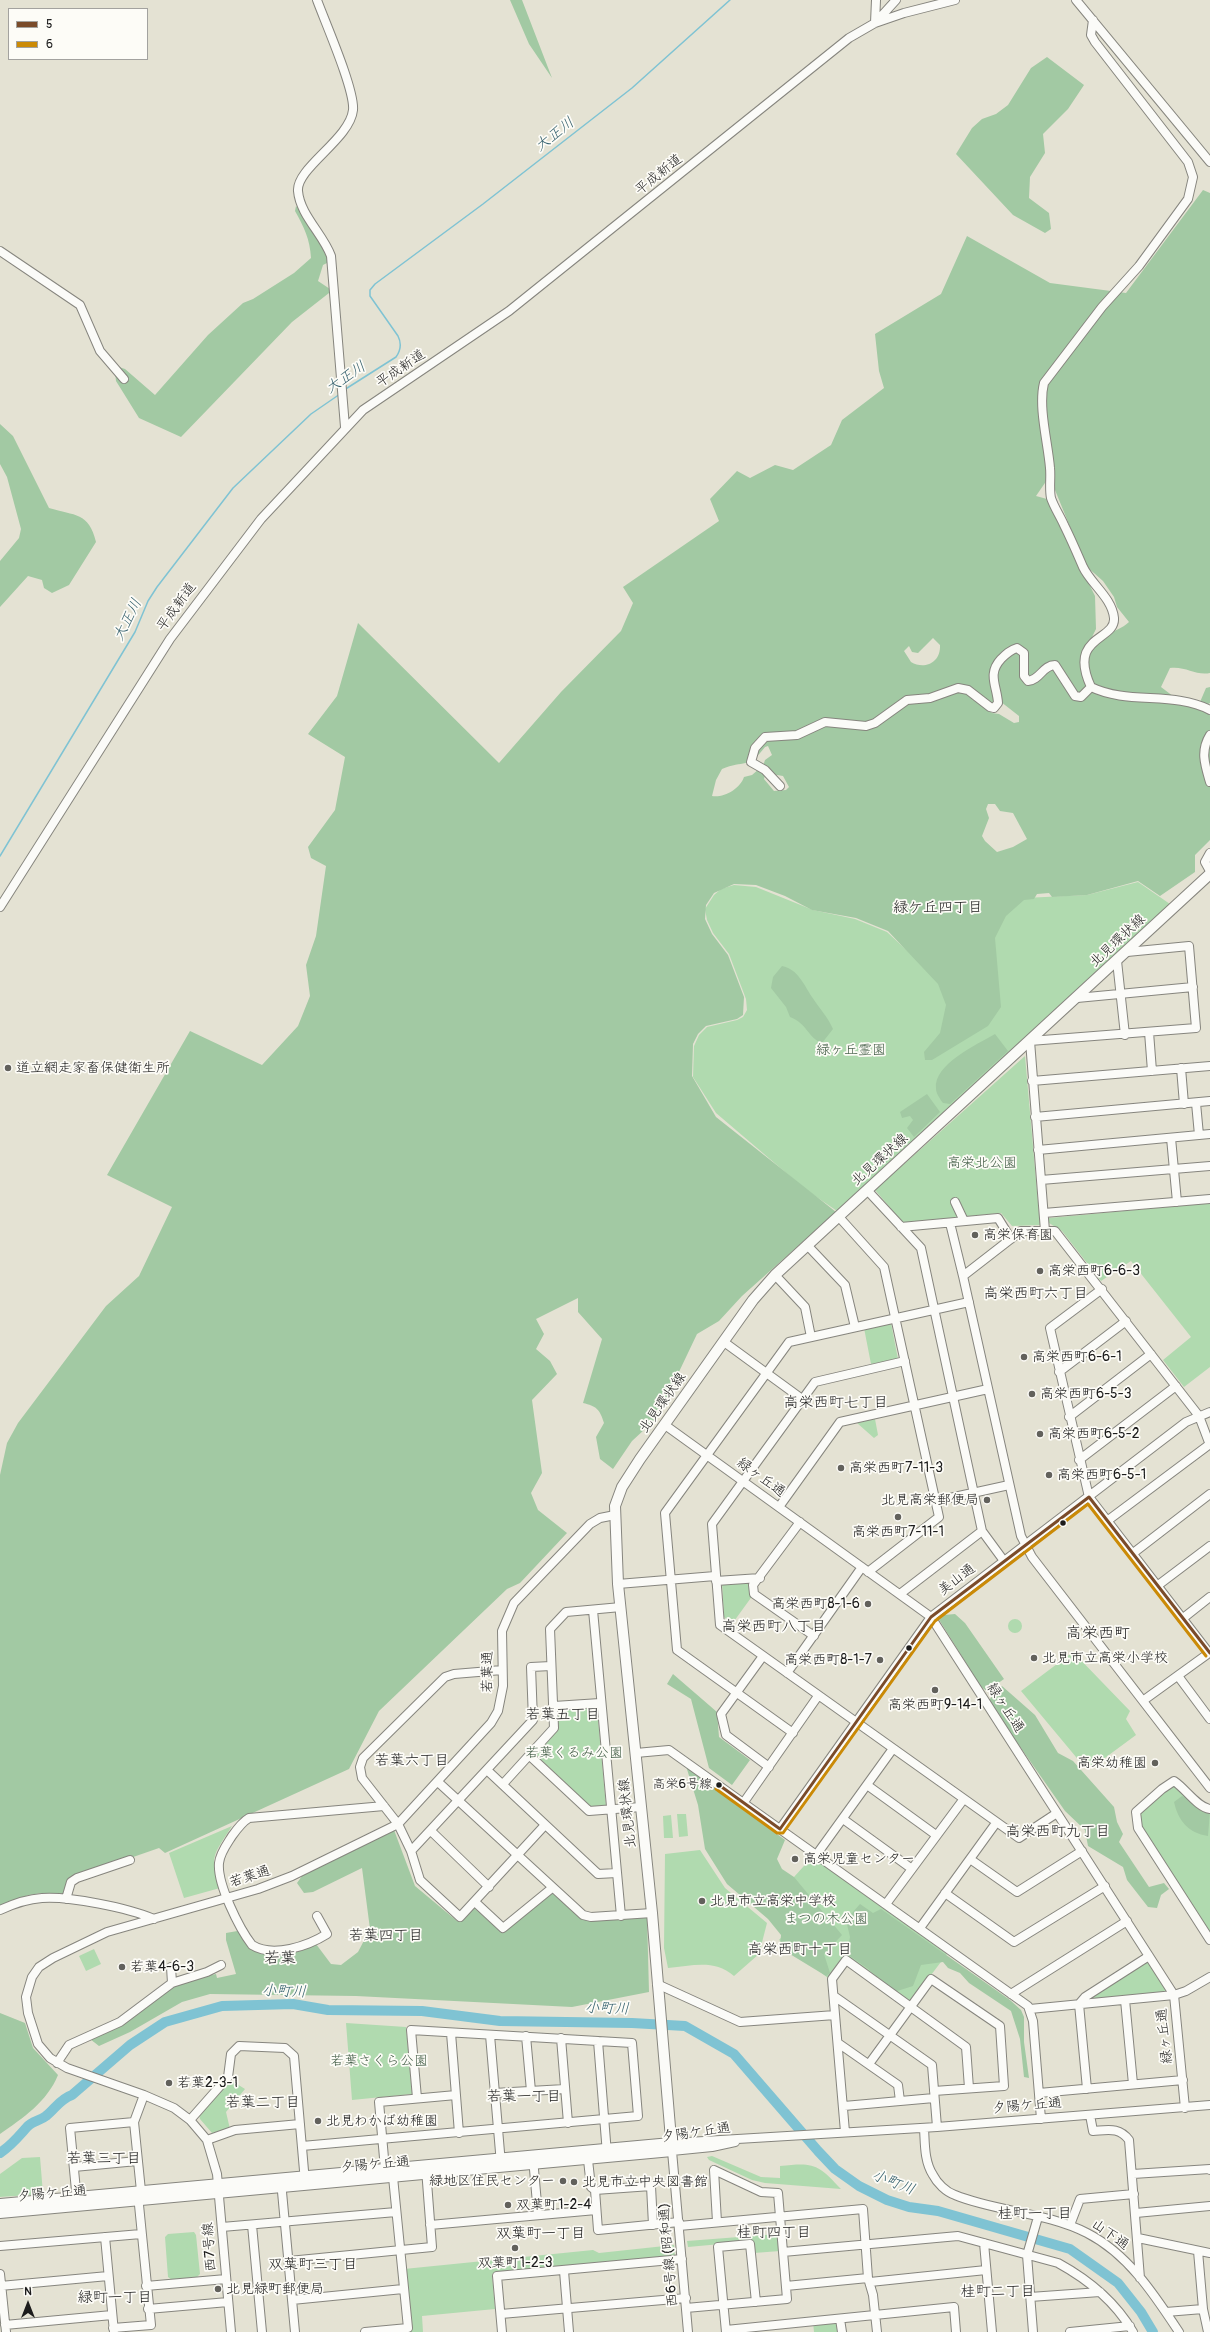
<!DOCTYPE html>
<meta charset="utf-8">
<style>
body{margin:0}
#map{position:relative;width:1210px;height:2332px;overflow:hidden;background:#e4e2d3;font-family:Pangolin,sans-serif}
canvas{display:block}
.legend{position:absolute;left:8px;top:8px;width:140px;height:52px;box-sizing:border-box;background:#fdfcf7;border:1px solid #a3a29f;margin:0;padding:5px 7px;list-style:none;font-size:12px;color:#1c1c1c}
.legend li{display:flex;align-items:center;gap:8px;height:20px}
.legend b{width:20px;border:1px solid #a3a29f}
.north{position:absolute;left:8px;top:2284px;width:40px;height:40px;-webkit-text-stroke:3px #fdfcf7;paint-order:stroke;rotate:0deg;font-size:11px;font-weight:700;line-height:16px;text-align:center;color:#1c1c1c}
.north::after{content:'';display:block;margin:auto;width:14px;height:18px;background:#1c1c1c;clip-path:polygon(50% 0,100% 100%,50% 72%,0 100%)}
</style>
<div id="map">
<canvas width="1210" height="2332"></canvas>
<ul class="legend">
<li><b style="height:5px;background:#7a4b2a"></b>5</li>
<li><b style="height:5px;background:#cb8a06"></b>6</li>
</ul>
<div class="north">N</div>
</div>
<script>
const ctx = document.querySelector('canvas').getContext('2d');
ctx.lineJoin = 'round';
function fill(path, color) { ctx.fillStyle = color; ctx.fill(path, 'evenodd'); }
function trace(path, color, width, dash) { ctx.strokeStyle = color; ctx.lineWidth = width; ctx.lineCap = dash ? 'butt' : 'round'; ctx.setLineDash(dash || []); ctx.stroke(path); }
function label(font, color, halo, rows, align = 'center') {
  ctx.font = font + ' Pangolin,"Klee One",sans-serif'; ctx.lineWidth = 3.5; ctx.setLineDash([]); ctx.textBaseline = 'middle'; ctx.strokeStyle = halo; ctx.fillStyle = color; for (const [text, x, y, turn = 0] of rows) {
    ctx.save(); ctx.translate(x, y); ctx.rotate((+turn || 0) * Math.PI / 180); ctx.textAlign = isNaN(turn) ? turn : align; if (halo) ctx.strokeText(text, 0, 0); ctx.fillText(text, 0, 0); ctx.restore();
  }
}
fill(new Path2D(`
 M1138 882 1170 904 1019 1046 837 1211 805 1189 716 1113 693 1077 694 1046 699 1035 707 1027 737 1020 743 1017 747 1010 746 999 729 954 713 933 707 920 705 909 714 895 721 889 734 885 756 887 813 910 855 919 887 932 954 994 993 939 1005 915 1024 898 1087 895Z
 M1025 1056 1040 1225 1012 1226 1001 1213 903 1223 875 1190Z
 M1210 1203V1367L1184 1387 1163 1360 1191 1337 1131 1261 1101 1281 1062 1231 1049 1223V1218Z
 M891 1323 898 1359 871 1364 864 1328Z
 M875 1419 878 1435 874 1438 857 1423Z
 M750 1581V1593L753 1595 732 1624 724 1617 722 1583Z
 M1008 1626a7 7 0 1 1 14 0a7 7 0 1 1-14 0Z
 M1073 1652 1130 1711 1126 1719 1136 1735 1094 1766 1081 1763 1021 1691Z
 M597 1708 606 1806 591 1807 536 1755 558 1730V1710Z
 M1174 1781 1210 1809V1940L1138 1828 1136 1812Z
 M677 1814H686L688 1836 679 1837Z
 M671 1815 673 1838H664L663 1816Z
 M232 1826C214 1855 209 1854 220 1888L184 1898 169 1853Z
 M700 1850 725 1888 767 1923 759 1954 734 1976C714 1959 693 1966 668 1968L664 1948 665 1854Z
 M812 1857 947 1954 909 2004 846 1957 828 1978 779 1940 786 1932 794 1877Z
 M94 1949 101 1964 86 1971 79 1956Z
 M1149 1956 1174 1995 1079 2004Z
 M346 2023 406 2027 412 2094 352 2100Z
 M229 2079 245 2089 226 2112 230 2129 212 2133 200 2119 199 2115Z
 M712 2156 761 2177 780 2178V2166C814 2162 818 2164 841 2189L765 2183 752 2180 709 2160 707 2157Z
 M40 2157 43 2194 0 2197V2174L22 2158Z
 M194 2232 196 2235 200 2274 196 2278 172 2280 168 2277 165 2237 168 2234Z
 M778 2234 780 2251 754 2253 753 2241 688 2247 687 2241Z
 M674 2245 675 2257 492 2274 495 2309 422 2316 423 2332H392L410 2330 404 2269 593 2250 599 2253Z
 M840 2319 842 2332H814L813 2322Z`), '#b0daaf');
fill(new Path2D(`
 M510 0H522L552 78 529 44Z
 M1047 57 1084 85 1068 109 1043 134 1045 153 1030 177 1029 198 1049 213 1051 229 1045 233 1013 215 956 154 972 128 982 119 996 114 1008 105 1031 68Z
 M1203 190 1210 193V673C1196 676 1186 666 1170 668L1161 687 1182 703 1200 702 1206 688 1210 687V703L1205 706 1210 714V840L1195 855V872L1160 896 1138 881 1087 895 1052 897 1049 893 1037 894 1034 899 1024 900 1006 916 995 938 1001 1007 988 1026 932 1060H925L924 1052 940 1033 946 1005 938 984 888 931 856 918 812 910 785 896 756 885 734 884 714 893 706 905 705 919 712 934 728 955 744 997 743 1015 737 1019 706 1026 698 1034 693 1044 692 1076 716 1117 836 1212 742 1296 719 1321 697 1334 657 1418 632 1441 613 1469 600 1459 596 1437 604 1423C600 1409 596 1406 583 1403L602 1339 578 1312V1298L536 1319 544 1334 536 1349 550 1361 557 1374 532 1400 542 1473 531 1493 538 1510 567 1533 520 1583 507 1589 379 1711 349 1769 165 1853 159 1848 70 1879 65 1895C39 1890 23 1895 0 1907V1475L7 1443 18 1423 106 1306 139 1276 172 1207 107 1175 190 1031 262 1065 298 1026 310 996 306 965 316 936 326 866 311 858 308 847 335 810 345 757 308 734 337 696 358 623 499 763 561 692 621 631 633 603 623 587 719 521 710 499 737 471 750 478 775 465 793 470 831 445 842 420 884 388 879 371 875 334 941 294 967 236 1050 283 1126 293ZM1052 477 1055 490 1086 566 1103 581 1114 597 1117 607 1129 622C1122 629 1114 629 1108 637L1091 639 1096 629 1095 596 1047 499 1036 496 1047 480ZM933 638 940 645C941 663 924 670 911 662L904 651 909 646 912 652 918 653ZM996 698 1019 716V722L1014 723 999 714 992 713 988 709ZM768 746 772 755 765 760 763 766 771 774 783 776 789 787 786 790 774 791 764 779 765 775 759 769 752 775 744 777C740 789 724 798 712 796L716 780 722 769C744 760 748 769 765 747ZM988 804H995L1000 811 1013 813 1027 839 1013 847 997 852 985 841 982 836 989 818 986 809Z
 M296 206 326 247 329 262 323 265 318 281 330 289 329 293 292 322 181 437 139 418 116 381 115 372 119 367 125 369 155 395 208 335 243 303 253 299 294 273 311 258C310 239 304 227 295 211Z
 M0 424 13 436 49 508C75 516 89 512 96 542L69 585 52 593 44 588 42 580 28 576 0 607V561L19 538 21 529 7 477 0 464Z
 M782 966C798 969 804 985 812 997 819 1008 828 1017 833 1029L822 1043C808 1038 807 1023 790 1017L786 1007 771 988 773 977Z
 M995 1034 1008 1051 950 1104 943 1103C940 1099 936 1093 936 1089 933 1064 978 1044 995 1034Z
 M927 1094 940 1112 914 1137 907 1128 913 1120 910 1116 902 1118 900 1112Z
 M955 1614 965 1623 1004 1679 987 1691 981 1687 938 1618 944 1615Z
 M673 1674 717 1712 719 1737 750 1760 732 1785 709 1768 691 1699 667 1684Z
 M1002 1686 1035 1715 1058 1753 1073 1761 1114 1807 1117 1822 1123 1834 1119 1842 1149 1887 1164 1883 1169 1889 1161 1895 1157 1908 1148 1907 1127 1880 1123 1867 1088 1846 1085 1830 1065 1811 988 1701Z
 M686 1766 785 1840 777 1859 782 1869 794 1877 842 1935 824 1954 830 1973 826 1976 780 1948 781 1935 768 1919 727 1884 705 1849 698 1805Z
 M1182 1796 1189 1799 1201 1811H1210L1208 1836C1188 1833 1178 1820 1174 1802Z
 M394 1830 415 1886 457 1921 473 1907 500 1931 552 1893 584 1920 647 1916 649 1992 572 2007 356 1996 210 1994 182 2002 130 2032 99 2046 90 2039 173 1983 216 1974 217 1978 236 1974 226 1940V1933L243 1930 246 1940C277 1952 284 1957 316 1944L331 1964 341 1965 358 1952 370 1929 362 1868 313 1892 304 1893 297 1883 302 1876Z
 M860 1904 873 1913 881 1909 1010 2000 1021 2010 1024 2017V2042L1029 2078 1024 2077 1020 2039 1011 2011 969 1983 960 1973 948 1968 943 1962 921 1965 913 1986 894 1992 867 1968 847 1954 850 1937 846 1920Z
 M0 2013 25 2023 33 2048 58 2075C47 2102 23 2118 0 2134Z`), '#a2c9a3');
trace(new Path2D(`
 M344 390 396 357C401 350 402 344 398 336L370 296V290L375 284 483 204 632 88 730 0
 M0 856 135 632 148 601 157 587 233 488 311 414 340 394`), '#7fc3d3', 1.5);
trace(new Path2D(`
 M0 2153C12 2145 18 2137 27 2127 32 2121 40 2121 46 2116 55 2109 60 2099 72 2095L130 2045 165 2022 222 2006 293 2004 328 2010 422 2011 500 2021 632 2023 685 2026 734 2054 818 2151 835 2169 859 2186 887 2200 909 2207 938 2211 1070 2249 1118 2283 1141 2312 1153 2332`), '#7fc3d3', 10);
const minor = new Path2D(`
 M317 0C325 22 355 90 353 110 350 139 296 168 298 191 300 215 323 234 331 256L345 427
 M1076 0 1210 162
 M1093 20 1091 35 1095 42 1188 162 1193 177 1188 199 1139 266 1102 307 1044 383C1038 407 1048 443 1050 468 1051 477 1049 489 1051 498 1054 507 1060 516 1064 525 1071 539 1077 553 1083 567 1091 584 1112 598 1114 618 1116 641 1067 635 1091 687 1128 705 1174 691 1210 710
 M876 22 896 0
 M875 23 876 0
 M0 251 80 305 100 351 124 379
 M1210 735C1200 751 1205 765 1210 782
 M780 786 765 770 751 762 755 748 765 737 797 735 825 722 866 726 875 723 907 700 930 698 958 688 968 690 990 707 994 708 998 703C997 686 987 674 1001 659 1006 654 1010 650 1017 648L1024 653V676L1028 681C1040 680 1043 665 1055 665L1075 696 1081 697 1091 687
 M1210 853 1205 862 1210 871
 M0 907 170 639 261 519 363 410 509 311 849 38 875 23 904 13 955 0
 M1117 961 1125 1035
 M1077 998 1193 987
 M1149 1032 1152 1071
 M1181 1068 1184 1104
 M1032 1081 1210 1066
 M1196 1103 1199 1135
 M1035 1117 1210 1101
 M1171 1138 1177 1202
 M1038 1150 1210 1134
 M1041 1180 1210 1166
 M867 1190 921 1248 982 1531 1004 1561
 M955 1202 964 1221
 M1044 1213 1210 1199
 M839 1217 884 1267 939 1517 868 1572
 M950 1223 963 1276
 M901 1227 998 1218 1011 1239
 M1045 1231 1030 1041 1196 1028 1189 946 1127 952
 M807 1245 845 1285 855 1327
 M775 1275 805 1307 811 1337
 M1102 1289 1050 1328 1089 1497 1209 1653
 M724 1342 802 1399
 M905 1361 815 1382 712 1524 720 1625 1019 1838 1057 1813
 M1059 1372 1126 1321
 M1069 1417 1151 1354
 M665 1425 931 1617 1174 1995 1185 2108
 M1210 1445 1199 1416 1055 1231H1021L963 1276 1021 1536 1032 1557 1210 1788
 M1079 1460 1176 1386
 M936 1501 1009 1485
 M779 1507 840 1422 988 1389
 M1107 1521 1210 1444
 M800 1522 753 1585 754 1594 814 1636
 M1132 1554 1210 1494
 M716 1581 760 1578
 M618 1584 715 1576
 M1157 1586 1210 1546
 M900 1594 982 1531
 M593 1610 621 1916
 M1182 1619 1210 1597
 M763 1656 721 1714 726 1735 769 1767
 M502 1670 454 1674 445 1677 363 1758 360 1767 362 1778 398 1824 411 1851 420 1880 460 1917 545 1825
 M787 1673 862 1567
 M1178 1676 1210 1719
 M1144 1700 1209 1653
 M554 1706 600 1703
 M793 1733 677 1650 665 1513 789 1342 969 1302
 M636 1753 669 1750 1028 2006 1033 2021 1041 2119
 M530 1756 589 1811 641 1807
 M488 1771 598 1874 617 1873
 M438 1782 583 1915 591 1917 652 1913
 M503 1784 554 1728 550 1629 566 1612 621 1607
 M867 1785 936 1835
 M744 1802 818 1696
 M1210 1809C1197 1807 1186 1789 1174 1781L1162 1789 1136 1812 1138 1828 1210 1940
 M843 1819 912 1869
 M780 1829 931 1617 1186 1422 1210 1412
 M431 1831 489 1887
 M411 1851 533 1720 531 1667 551 1666
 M817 1854 892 1750
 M970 1859 1017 1892 1082 1851
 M945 1893 1014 1942 1105 1886
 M66 1899 71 1882 77 1878 130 1860
 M475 1902 503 1928 552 1888
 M886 1904 963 1800
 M0 1910C13 1904 27 1899 42 1898 69 1896 129 1908 154 1919
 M317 1916 327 1934C308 1946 273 1958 252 1945 239 1928 217 1884 219 1863 220 1853 227 1844 232 1836 237 1829 242 1822 249 1818L384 1806
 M920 1928 996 1823
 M171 1967 172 1983
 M657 1984 740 2022 835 2015
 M1011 1994 1127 1921
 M834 1996 932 2065 937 2127
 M1125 2000 1133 2084
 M1030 2009 1174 1995 1186 1991 1210 1977
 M451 2033 459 2133
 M490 2035 501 2164
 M526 2036 531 2091
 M561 2038 568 2123
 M598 2041 607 2154
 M838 2043 898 2085 900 2101
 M57 2063 69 2045 120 2022 172 1983 207 1972 221 1965
 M869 2064 931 1979 1000 2026 1004 2086 934 2091
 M1087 2089 1079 2004 1085 1997 1149 1956
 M494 2093 565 2089
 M1039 2093 1183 2080
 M844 2106 934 2098
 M1090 2115 1093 2131C1109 2130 1119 2127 1129 2140L1140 2278
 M190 2120 228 2077 231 2054 239 2046 285 2048 294 2056 305 2182
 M924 2128C925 2143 924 2161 933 2175 937 2183 946 2192 955 2195 997 2212 1046 2212 1087 2233 1128 2254 1154 2294 1179 2332
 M845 2132 832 1979 846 1960 966 2047 969 2088
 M207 2140 235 2130 300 2124
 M671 2143 937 2127 1210 2105
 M302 2146 638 2116 632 2043 411 2030 417 2098
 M533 2158 538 2215
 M588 2160 591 2187 595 2190 598 2230 679 2222
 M74 2167 137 2161
 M1133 2174 1210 2169V2170
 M281 2181 295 2332
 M595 2190 651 2186 653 2225
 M77 2201 70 2128 134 2122
 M1136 2213 1210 2206
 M252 2225 262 2332
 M430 2225 596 2210
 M1070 2225 1080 2199 1134 2194
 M679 2226 863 2209 868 2278 873 2295 877 2332
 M222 2227 396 2212
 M105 2237 114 2332
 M1138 2238 1210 2253
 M984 2243 992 2332
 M0 2246 141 2234
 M783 2252 958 2236 1058 2263C1089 2280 1115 2301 1133 2332
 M289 2261 432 2247 426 2169
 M564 2271 569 2332
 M0 2274 6 2332
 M870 2282 986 2270
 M0 2286 108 2276
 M146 2286 226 2279
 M786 2286 868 2278
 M1030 2297 1100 2292
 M292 2300 403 2289
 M686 2308 787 2299 778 2193 761 2192 714 2170 717 2222
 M148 2309 228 2302
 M1203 2309 1208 2332
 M1166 2312 1203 2309 1198 2251
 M501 2314 686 2298
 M840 2319 842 2332
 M5 2325 112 2315
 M113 2328 151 2325 139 2205 141 2191 134 2122 144 2095
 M726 2330 954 2307 956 2332
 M231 2332 217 2174 207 2140 190 2120 174 2108 144 2095 67 2068 50 2058 38 2044 28 2013 26 1997 32 1977 39 1967 53 1958 107 1932 258 1889 292 1876 398 1824 491 1723 498 1711 503 1686 502 1631 514 1603 590 1524 600 1518 615 1515
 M365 2332 408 2328 393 2177 385 2169 379 2102 456 2095
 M502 2332 497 2276 682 2259
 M688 2332 672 2151 712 2147 735 2142
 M726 2332 718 2247 750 2244 756 2302
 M1033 2332 1027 2255 1038 2217
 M1070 2332 1130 2326`);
const major = new Path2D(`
 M0 2204 671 2143
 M0 2213 672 2151 652 1913 618 1584 615 1506 622 1487 640 1459 753 1300 775 1275 1210 874`);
trace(minor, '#86857e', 10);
trace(major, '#86857e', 12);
trace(minor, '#fbfbf8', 8);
trace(major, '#fbfbf8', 10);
trace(new Path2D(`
 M719 1785 780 1829 931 1617 1089 1497 1210 1653`), '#7a4b2a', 3);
trace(new Path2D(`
 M716 1789 777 1833H783L935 1621 1088 1504 1206 1656`), '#cb8a06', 3);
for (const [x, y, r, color] of [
 [8,1068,4,"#62615c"],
 [975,1235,4,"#62615c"],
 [1040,1271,4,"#62615c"],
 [1024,1357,4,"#62615c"],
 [1032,1394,4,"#62615c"],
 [1040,1434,4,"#62615c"],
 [841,1468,4,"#62615c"],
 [1049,1475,4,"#62615c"],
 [987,1500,4,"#62615c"],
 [898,1517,4,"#62615c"],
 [1063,1523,3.5,"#1c1c1c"],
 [868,1604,4,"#62615c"],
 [909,1648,3.5,"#1c1c1c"],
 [1034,1658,4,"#62615c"],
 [880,1660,4,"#62615c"],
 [935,1690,4,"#62615c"],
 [1155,1763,4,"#62615c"],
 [719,1785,3.5,"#1c1c1c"],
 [795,1859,4,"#62615c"],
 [702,1901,4,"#62615c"],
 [122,1967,4,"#62615c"],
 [169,2083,4,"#62615c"],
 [318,2121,4,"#62615c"],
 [563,2181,4,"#62615c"],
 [574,2182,4,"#62615c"],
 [508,2205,4,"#62615c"],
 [515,2248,4,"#62615c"],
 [218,2289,4,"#62615c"]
]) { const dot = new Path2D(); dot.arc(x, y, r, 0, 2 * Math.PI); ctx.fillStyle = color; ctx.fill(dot); trace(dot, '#fdfcf7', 1.5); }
label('13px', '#1c1c1c', '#fdfcf7', [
 ["高栄6号線",712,1785]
], 'right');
label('14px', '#1c1c1c', '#fdfcf7', [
 ["平成新道",659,175,-39],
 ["平成新道",401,369,-34],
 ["平成新道",177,607,-54],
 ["北見環状線",1118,941,-43],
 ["北見環状線",880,1160,-42],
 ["北見環状線",663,1403,-55],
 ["緑ヶ丘通",761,1478,36],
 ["美山通",957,1580,-37],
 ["若葉通",488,1672,-89],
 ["緑ヶ丘通",1005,1708,57],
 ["北見環状線",628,1813,-96],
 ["若葉通",250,1877,-18],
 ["緑ヶ丘通",1165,2036,-96],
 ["夕陽ケ丘通",1027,2106,-5],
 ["夕陽ケ丘通",696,2133,-8],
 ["夕陽ケ丘通",375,2165,-5],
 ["夕陽ケ丘通",52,2194,-5],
 ["山下通",1110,2235,35],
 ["西7号線",210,2247,-94],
 ["西6号線 (昭和通)",669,2255,-95]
]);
label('14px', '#415c45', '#fdfcf7', [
 ["緑ヶ丘霊園",851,1050],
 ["高栄北公園",982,1163],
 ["若葉くるみ公園",574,1753],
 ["まつの木公園",826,1919],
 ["若葉さくら公園",379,2061]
]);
label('14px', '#1c1c1c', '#fdfcf7', [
 ["道立網走家畜保健衛生所",16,1068],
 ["高栄保育園",983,1235],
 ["高栄西町6-6-3",1048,1271],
 ["高栄西町6-6-1",1032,1357],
 ["高栄西町6-5-3",1040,1394],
 ["高栄西町6-5-2",1048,1434],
 ["高栄西町7-11-3",849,1468],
 ["高栄西町6-5-1",1057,1475],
 ["北見高栄郵便局",979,1500,"right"],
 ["高栄西町7-11-1",898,1532,"center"],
 ["高栄西町8-1-6",860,1604,"right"],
 ["北見市立高栄小学校",1042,1658],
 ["高栄西町8-1-7",872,1660,"right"],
 ["高栄西町9-14-1",935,1705,"center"],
 ["高栄幼稚園",1147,1763,"right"],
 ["高栄児童センター",803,1859],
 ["北見市立高栄中学校",710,1901],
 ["若葉4-6-3",130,1967],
 ["若葉2-3-1",177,2083],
 ["北見わかば幼稚園",326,2121],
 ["緑地区住民センター",555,2181,"right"],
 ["北見市立中央図書館",582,2182],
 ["双葉町1-2-4",516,2205],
 ["双葉町1-2-3",515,2263,"center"],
 ["北見緑町郵便局",226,2289]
], 'left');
label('italic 15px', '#35616e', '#fdfcf7', [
 ["大正川",555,135,-38],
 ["大正川",346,378,-34],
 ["大正川",128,620,-63],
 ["小町川",284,1992,2],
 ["小町川",607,2009,2],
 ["小町川",893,2183,21]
]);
label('15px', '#1c1c1c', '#fdfcf7', [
 ["緑ケ丘四丁目",938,908],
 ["高栄西町六丁目",1036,1294],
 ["高栄西町七丁目",836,1403],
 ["高栄西町八丁目",774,1627],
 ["若葉五丁目",563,1715],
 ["若葉六丁目",412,1761],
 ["高栄西町九丁目",1058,1832],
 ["若葉四丁目",386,1936],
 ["高栄西町十丁目",800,1950],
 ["若葉一丁目",524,2097],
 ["若葉二丁目",263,2103],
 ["若葉三丁目",104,2159],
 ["桂町一丁目",1035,2214],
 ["桂町四丁目",774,2233],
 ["双葉町一丁目",541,2234],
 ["双葉町三丁目",313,2265],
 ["桂町二丁目",998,2292],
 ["緑町一丁目",115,2298]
]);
label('16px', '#1c1c1c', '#fdfcf7', [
 ["高栄西町",1098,1634],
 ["若葉",280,1959]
]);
</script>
